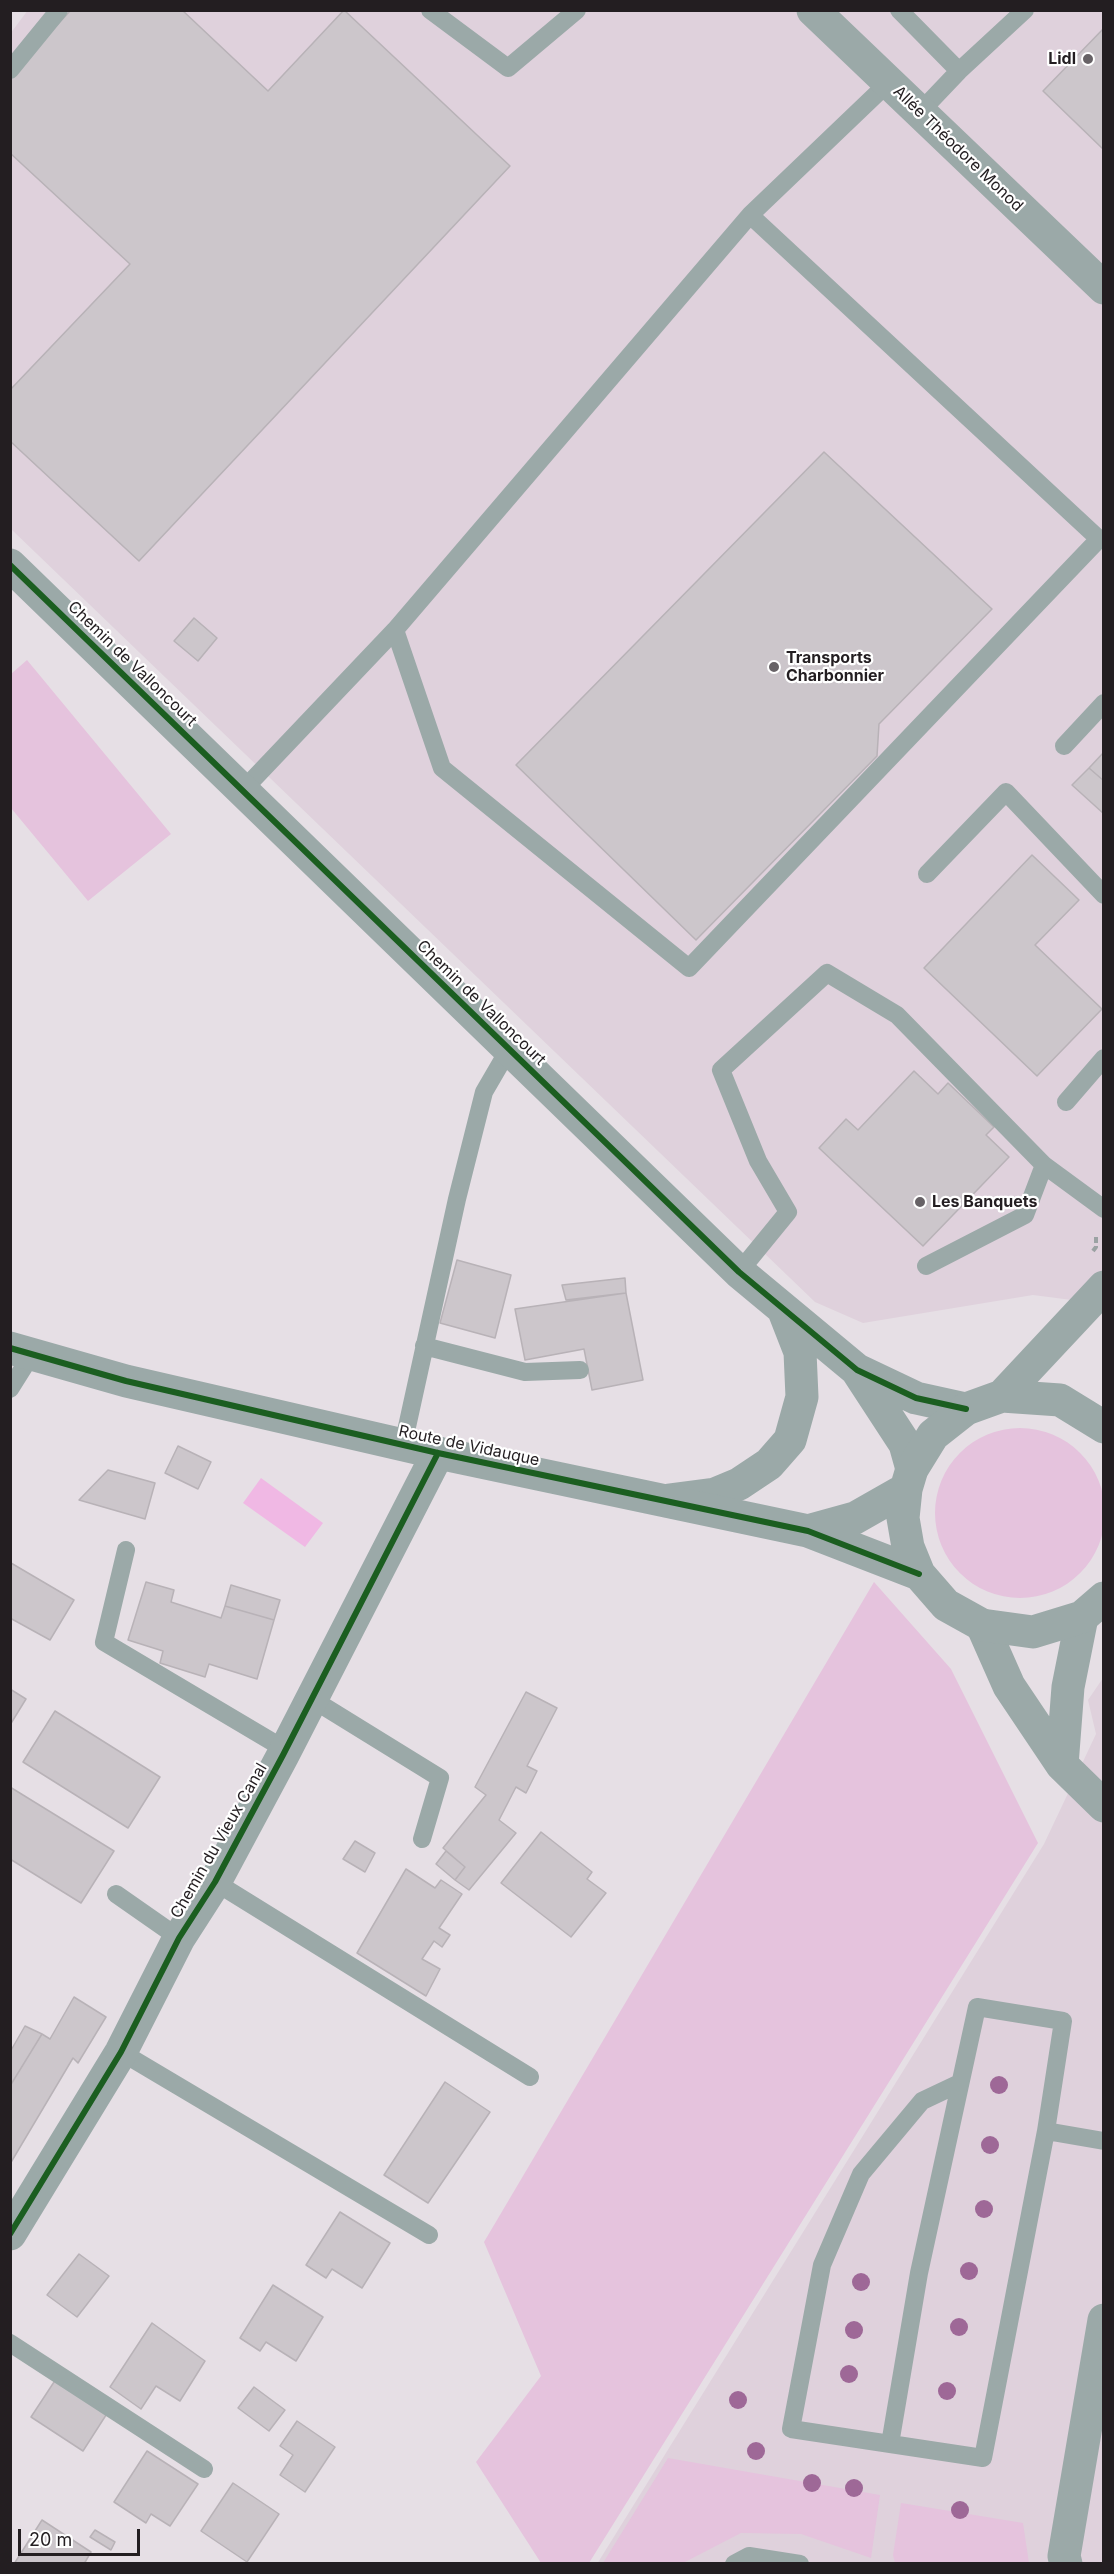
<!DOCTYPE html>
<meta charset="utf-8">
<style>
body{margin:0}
#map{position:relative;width:1114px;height:2574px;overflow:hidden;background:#e6dfe5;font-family:Inter,sans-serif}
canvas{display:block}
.frame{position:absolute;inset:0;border:12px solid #231e21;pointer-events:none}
.scale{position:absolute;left:18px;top:2529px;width:122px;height:27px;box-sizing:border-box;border:3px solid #231e21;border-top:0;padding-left:8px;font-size:18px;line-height:21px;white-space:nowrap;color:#231e21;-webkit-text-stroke:4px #fff;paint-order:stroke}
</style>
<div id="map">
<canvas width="1114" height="2574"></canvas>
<div class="frame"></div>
<div class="scale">20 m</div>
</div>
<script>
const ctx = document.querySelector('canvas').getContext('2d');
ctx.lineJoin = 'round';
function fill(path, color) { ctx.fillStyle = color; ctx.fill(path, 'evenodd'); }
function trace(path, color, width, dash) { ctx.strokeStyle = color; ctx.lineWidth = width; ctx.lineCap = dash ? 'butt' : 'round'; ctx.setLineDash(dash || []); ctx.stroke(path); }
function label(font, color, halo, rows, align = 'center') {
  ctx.font = font + ' Inter,sans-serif'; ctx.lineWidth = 4.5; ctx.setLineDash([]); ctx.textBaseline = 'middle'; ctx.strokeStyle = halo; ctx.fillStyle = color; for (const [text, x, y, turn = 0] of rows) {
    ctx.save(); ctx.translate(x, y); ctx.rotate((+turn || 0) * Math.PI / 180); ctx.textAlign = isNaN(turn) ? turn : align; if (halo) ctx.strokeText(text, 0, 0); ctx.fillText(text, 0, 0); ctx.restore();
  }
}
fill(new Path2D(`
 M28 10 1103 11V1304L1033 1295 863 1323 815 1302 11 529 10 34Z
 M1103 1678V2563L597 2564 1044 1844 1096 1734 1088 1700Z`), '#dfd1dc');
fill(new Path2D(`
 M27 660 171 834 88 901 11 808V674Z
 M935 1513a85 85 0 1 1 170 0a85 85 0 1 1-170 0Z
 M874 1582 951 1669 1038 1843 589 2563H541L476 2462 541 2376 484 2242Z
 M668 2458 880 2495 871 2558 801 2534 741 2533 683 2563H603Z
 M901 2503 1023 2523 1029 2563H895L893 2555Z`), '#e5c3dd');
fill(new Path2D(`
 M261 1478 323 1523 305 1547 243 1503Z`), '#f0b8e4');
const building = new Path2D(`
 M71 10H182L268 91 344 10 510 166 139 561 10 441V390L130 264 10 153V75Z
 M1104 28V150L1043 91Z
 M824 452 992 609 879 724 877 756 696 940 516 765Z
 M194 618 217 638 198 661 174 641Z
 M1104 752V781L1089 768Z
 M1089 768 1104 781V814L1072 785Z
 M1032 855 1079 900 1035 945 1102 1009 1037 1076 924 968Z
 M914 1071 938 1094 948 1083 994 1127 986 1135 1009 1157 923 1246 819 1148 846 1119 858 1130Z
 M457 1260 511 1275 495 1338 440 1323Z
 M625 1278 626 1293 566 1300 562 1285Z
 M626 1293 643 1380 592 1390 584 1349 525 1360 515 1309Z
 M178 1446 211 1462 198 1489 165 1473Z
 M108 1470 155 1483 145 1519 79 1500Z
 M11 1563 74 1600 50 1640 10 1618Z
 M146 1582 174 1590 171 1602 221 1618 225 1606 274 1620 257 1679 209 1664 205 1677 160 1663 163 1651 128 1640Z
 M231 1585 280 1600 274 1620 225 1606Z
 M10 1689 26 1699 10 1725Z
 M526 1692 557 1708 527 1766 537 1771 526 1793 516 1787 499 1820 516 1833 469 1890 455 1880 465 1867 443 1848 486 1795 475 1787Z
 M55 1711 160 1777 128 1828 23 1762Z
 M10 1787 114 1851 81 1903 10 1859Z
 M541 1832 592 1872 587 1879 606 1893 571 1937 501 1883Z
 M355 1841 375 1853 365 1872 343 1859Z
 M446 1851 465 1867 455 1880 436 1864Z
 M406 1869 435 1888 441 1880 462 1894 439 1928 450 1935 442 1947 434 1941 422 1959 440 1969 426 1996 357 1953Z
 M74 1997 106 2017 78 2063 73 2058 10 2164V2086L42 2034 50 2039Z
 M25 2026 42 2034 10 2086V2052Z
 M445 2082 490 2112 428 2203 384 2175Z
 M340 2212 390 2243 362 2288 332 2269 326 2278 306 2265Z
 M79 2254 109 2276 77 2317 47 2295Z
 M273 2285 323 2317 296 2361 266 2342 260 2351 240 2338Z
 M152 2323 205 2361 180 2401 156 2386 141 2409 110 2387Z
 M56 2379 108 2412 83 2451 31 2417Z
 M254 2387 285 2410 269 2431 238 2408Z
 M297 2421 335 2447 305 2492 280 2475 293 2455 280 2446Z
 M147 2451 198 2484 170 2526 151 2514 146 2523 114 2502Z
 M233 2483 279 2514 247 2562 201 2531Z
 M42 2520 91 2552 84 2564H14Z
 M95 2530 115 2542 111 2550 90 2537Z`);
fill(building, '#ccc6cb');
trace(building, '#b8b2b7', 1.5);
trace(new Path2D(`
 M1093 1251 1096 1247V1236`), '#9ba2a3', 4, [6, 3]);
trace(new Path2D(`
 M430 10 508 68 577 10
 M899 10 959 71
 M10 70 59 10
 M920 112 959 71 1025 10
 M750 215 395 630 442 768 689 968 1099 539 750 215 888 83
 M1064 746 1104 703
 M243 790 395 630
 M927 874 1006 792 1104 895
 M1066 1102 1104 1058
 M926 1266 1025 1215 1044 1165
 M739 1272 788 1212 758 1161 721 1070 827 973 897 1015 1044 1165 1104 1209
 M424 1346 525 1372 580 1370
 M10 1389 32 1354
 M403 1445 457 1199 484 1092 509 1049
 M126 1550 104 1642 286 1750
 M312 1699 440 1778 422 1839
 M215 1882 530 2077
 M116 1894 179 1938
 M121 2052 429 2235
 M960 2083 922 2101 861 2174 822 2265 791 2429 983 2458 1046 2131 1104 2141
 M10 2343 204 2469
 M890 2444 919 2273 977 2007 1063 2021 1046 2131
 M734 2564 749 2556 800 2564`), '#9ba9a8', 18);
trace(new Path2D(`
 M813 10 1104 288
 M10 565 739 1272 857 1370 916 1398 966 1409
 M858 1372 905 1444 912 1469
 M669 1500 715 1494 739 1484 769 1464 790 1440 802 1397 800 1352 784 1311
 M982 1625 1009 1686 1062 1765 1104 1806
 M1062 1765 1068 1687 1082 1617
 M10 2234 121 2052 179 1938 215 1882 283 1755 438 1453
 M1066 2564 1064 2556 1104 2320`), '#9ba9a8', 33);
trace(new Path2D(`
 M10 1348 126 1381 438 1453 808 1531 919 1574
 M1002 1396 1104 1287
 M1104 1427 1060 1400 1002 1396 966 1409 933 1435 912 1469 906 1489 903 1518 908 1547 919 1574 946 1605 982 1625 1033 1632 1082 1617 1104 1598
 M808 1531 855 1518 906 1489`), '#9ba9a8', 33);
trace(new Path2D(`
 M10 565 739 1272 857 1370 916 1398 966 1409
 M10 1348 126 1381 438 1453 808 1531 919 1574
 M10 2234 121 2052 179 1938 215 1882 283 1755 438 1453`), '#1b5e20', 6);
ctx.fillStyle = '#9e6897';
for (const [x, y] of [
 [999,2085],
 [990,2145],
 [984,2209],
 [969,2271],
 [861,2282],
 [959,2327],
 [854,2330],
 [849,2374],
 [947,2391],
 [738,2400],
 [756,2451],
 [812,2483],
 [854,2488],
 [960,2510]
]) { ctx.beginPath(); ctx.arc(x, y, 9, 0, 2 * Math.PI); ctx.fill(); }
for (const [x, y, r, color] of [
 [1088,59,6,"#676266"],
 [774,667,6,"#676266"],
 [920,1202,6,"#676266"]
]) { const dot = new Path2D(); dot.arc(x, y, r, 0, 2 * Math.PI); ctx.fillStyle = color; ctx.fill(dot); trace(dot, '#fff', 2); }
label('bold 16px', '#231e21', '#fff', [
 ["Lidl",1076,59,"right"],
 ["Transports",786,658],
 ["Charbonnier",786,676],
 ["Les Banquets",932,1202]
], 'left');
label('16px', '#231e21', '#fff', [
 ["Allée Théodore Monod",958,149,44],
 ["Chemin de Valloncourt",132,664,44],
 ["Chemin de Valloncourt",481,1003,44],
 ["Route de Vidauque",469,1446,12],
 ["Chemin du Vieux Canal",219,1841,-60]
]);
</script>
